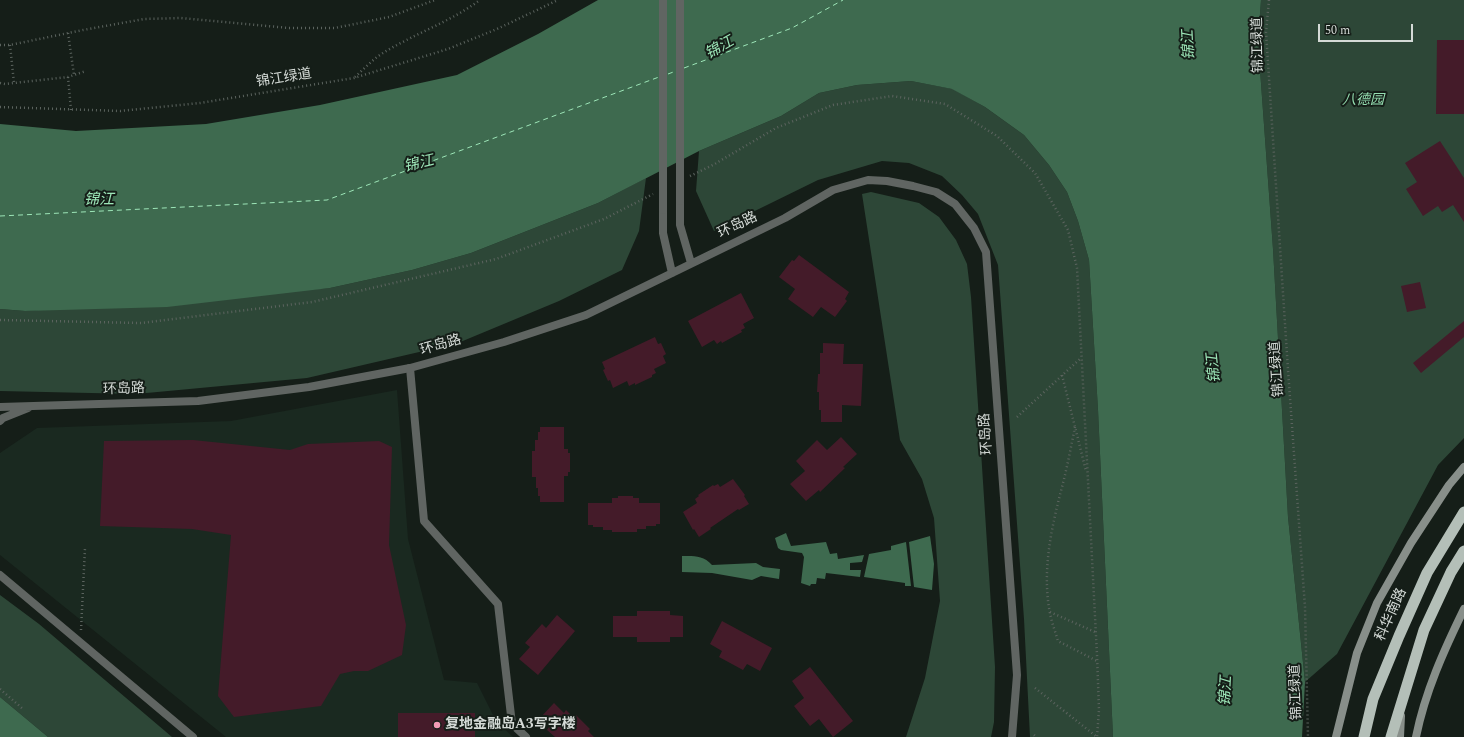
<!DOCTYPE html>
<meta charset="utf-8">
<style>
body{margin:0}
#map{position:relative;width:1464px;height:737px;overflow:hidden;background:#151e18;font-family:Spectral,serif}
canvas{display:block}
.scale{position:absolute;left:1318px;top:24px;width:95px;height:18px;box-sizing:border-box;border:2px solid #d4dad6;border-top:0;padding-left:5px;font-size:12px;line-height:14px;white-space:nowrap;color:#d4dad6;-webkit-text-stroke:3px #151e18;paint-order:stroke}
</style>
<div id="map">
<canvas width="1464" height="737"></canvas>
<div class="scale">50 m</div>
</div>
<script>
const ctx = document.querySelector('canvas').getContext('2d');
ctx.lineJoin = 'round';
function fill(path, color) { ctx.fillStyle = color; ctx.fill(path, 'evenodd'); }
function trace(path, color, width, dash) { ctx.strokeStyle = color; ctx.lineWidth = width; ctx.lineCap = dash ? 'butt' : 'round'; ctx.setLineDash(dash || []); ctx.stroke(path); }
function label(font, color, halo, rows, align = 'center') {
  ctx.font = font + ' Spectral,"Noto Sans SC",serif'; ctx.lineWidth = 4; ctx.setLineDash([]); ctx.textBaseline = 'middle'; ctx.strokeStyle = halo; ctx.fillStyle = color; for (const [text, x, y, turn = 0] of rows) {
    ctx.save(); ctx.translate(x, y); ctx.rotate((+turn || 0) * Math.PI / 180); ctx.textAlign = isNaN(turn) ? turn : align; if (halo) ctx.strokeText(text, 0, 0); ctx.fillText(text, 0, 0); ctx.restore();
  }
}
fill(new Path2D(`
 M397 390 408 539 444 680 477 683 496 721 513 737H226L0 555V453L37 428 231 421Z`), '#1a2920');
fill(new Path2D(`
 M1261 0H1464V438L1438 465 1337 654 1305 682 1288 517 1273 249 1258 42Z
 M911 81 953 89 985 107 1024 135 1049 165 1067 192 1078 221 1089 260 1098 410 1113 737H1030L1024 619 998 265 978 214 962 195 942 176 909 163 882 161 818 180 714 231 696 191 699 151 781 116 819 93 857 85Z
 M646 178 639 231 622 270 559 301 458 343 307 378 136 394 0 391V309L25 311 330 288 412 270 471 253 598 203Z
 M871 192 919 203 939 217 956 240 967 264 971 297 995 667 994 722 991 737H906L925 678 940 601 934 518 922 479 900 440 862 194Z
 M0 595 39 624 172 737H48L0 697Z`), '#2d4737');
fill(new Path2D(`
 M598 0H1261L1258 42 1273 249 1288 517 1305 682 1302 737H1113L1098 410 1089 260 1078 221 1067 192 1049 165 1024 135 985 107 952 89 911 81 857 85 819 93 781 116 699 151 598 203 471 253 412 270 330 288 167 307 25 311 0 309V124L76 131 206 124 320 105 457 75 538 34Z
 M786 533 791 546 826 542 830 554 837 553 838 559 864 555 862 562 850 563V570H861L860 577 826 573 825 579 817 578 816 584H811L810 586 801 583 804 557 802 553 781 550 778 548 775 538Z
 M930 536 934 564 932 590 914 587 909 542Z
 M906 542 911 586H905V583L864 577 869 554 891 550V546Z
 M682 556C694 556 703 555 712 565L756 563 763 567 780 569 779 579 761 576 752 580 712 573 682 572Z
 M0 697 48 737H0Z`), '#3e6a4f');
trace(new Path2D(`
 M684 68 792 28 843 0
 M668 74 676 71
 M0 216 327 200 659 77`), '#9de6b8', 1, [5, 4]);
fill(new Path2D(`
 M1437 40H1464V114H1436Z
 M1440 141 1464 178V222L1453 205 1442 212 1438 206 1423 216 1406 189 1417 182 1405 163Z
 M799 255 849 292 845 299 847 301 835 317 821 307 813 317 788 299 795 289 779 277 792 260 794 261Z
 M1420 282 1426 308 1407 312 1401 286Z
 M741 293 754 318 743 324 745 328 741 330 742 332 722 343 721 341 717 344 714 340 702 347 688 321Z
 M1464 321V337L1421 373 1413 363Z
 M655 337 658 344 661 343 666 354 663 356 666 363 654 369 656 373 652 375V377L635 385V383L629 386 627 381 613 388 610 380 608 381 603 370 605 369 602 362Z
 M823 343 844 344 843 364H863L861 406 842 405V422H821V410H819V392H817L818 374H820V353H823Z
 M540 427H564V449H568V453H570V472H568V476H564V502H540V496H538V488H536V477H532V451H535V440H538V432H540Z
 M841 437 857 454 843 467 845 468 820 492 819 490 806 501 790 484 805 471 796 461 817 440 827 450Z
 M193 440 290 450 308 444 379 441 392 447 389 545 406 625 402 655 368 671H354L340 674 321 706 234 717 218 696 231 535 192 529 100 526 104 441Z
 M733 479 745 495 744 496 749 504 739 510 738 509 710 528 711 529 699 537 694 529 693 530 683 512 697 503 695 499 699 496 698 495 713 485 714 486 718 484 720 487Z
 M618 496H633V498H639V503H660V524H656V526H646V529H637V532H612V530H603V527H593V525H588V503H612V498H618Z
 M637 611H670V615L683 616V637H670V642H637V637H613V616H637Z
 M557 615 575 631 538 675 519 659 530 647 525 643 542 624 546 628Z
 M722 621 772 648 760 671 747 664 743 670 719 657 722 651 710 644Z
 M810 667 853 721 833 737 819 719 810 726 794 706 804 698 792 681Z
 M554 703 564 713 566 710 574 718 576 715 590 729 588 731 594 737H555L547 730 549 727 540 718Z
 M398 713H475V737H398Z`), '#441b29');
trace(new Path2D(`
 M1269 0 1266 32 1288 370 1305 607 1308 737
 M68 33 74 75
 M0 45H10L83 30 144 19 181 18 289 28H335L389 17 435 0
 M10 45 14 83
 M68 77 71 110
 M355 77C364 69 373 59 383 53 414 34 450 22 480 0
 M0 83 5 84 68 77 86 71
 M0 107 120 111 200 103 354 78 448 49 497 29 558 0
 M690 176 713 165 776 128 833 105 892 96 945 104 997 136 1035 173 1068 230 1077 268 1097 655 1099 710 1097 737
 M0 320 141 323 312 302 496 259 604 219 653 194
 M1062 375 1086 471
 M1017 417 1081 358
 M1075 427C1071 447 1067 468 1062 487 1051 529 1041 575 1051 618 1053 626 1056 634 1058 641L1097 661
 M1050 612 1095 632
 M81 630 85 548
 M1035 688 1097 737
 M0 689 23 709
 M1034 735 1036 737`), '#5c645f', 2.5, [1, 3]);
trace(new Path2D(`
 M410 368 424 521 498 604 512 724 526 737`), '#606562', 8);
trace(new Path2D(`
 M680 201V225L691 263
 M663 210V233L672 273
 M0 407 198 401 309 387 410 368 504 342 586 315 785 218 833 190 868 180 887 181 913 186 936 192 955 204 974 228 986 252 1017 675 1012 737
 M0 421 3 418 28 408
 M0 575 193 737`), '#606562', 8);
trace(new Path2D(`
 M1336 737 1357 653 1377 603 1411 543 1449 485 1464 467
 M1400 737 1401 716
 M1416 737C1425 692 1444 650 1464 609`), '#888f8a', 8);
trace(new Path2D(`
 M1364 737 1373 699 1399 636 1427 573 1464 512
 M1391 737 1424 630 1451 572 1464 551`), '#b4bfb8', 11);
trace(new Path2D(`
 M680 0V201
 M663 210V0`), '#606562', 8);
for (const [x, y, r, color] of [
 [437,725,4,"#f19ab4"]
]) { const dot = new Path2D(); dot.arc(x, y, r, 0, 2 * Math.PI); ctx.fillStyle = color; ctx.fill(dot); trace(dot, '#151e18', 1.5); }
label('14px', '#d4dad6', '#151e18', [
 ["锦江绿道",1259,45,-91],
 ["锦江绿道",284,79,-9],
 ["环岛路",738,226,-26],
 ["环岛路",441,346,-16],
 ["锦江绿道",1278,369,-94],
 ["环岛路",124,390,-2],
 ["环岛路",987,434,-94],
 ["科华南路",1392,615,-66],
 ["锦江绿道",1297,692,-92]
]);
label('italic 14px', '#95deb1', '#151e18', [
 ["八德园",1363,101]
]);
label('bold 14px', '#d4dad6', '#151e18', [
 ["复地金融岛A3写字楼",445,725]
], 'left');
label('italic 15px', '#9de6b8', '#151e18', [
 ["锦江",1190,45,-93],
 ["锦江",720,49,-30],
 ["锦江",419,165,-13],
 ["锦江",99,201],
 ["锦江",1215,368,-96],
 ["锦江",1227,691,-87]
]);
</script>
